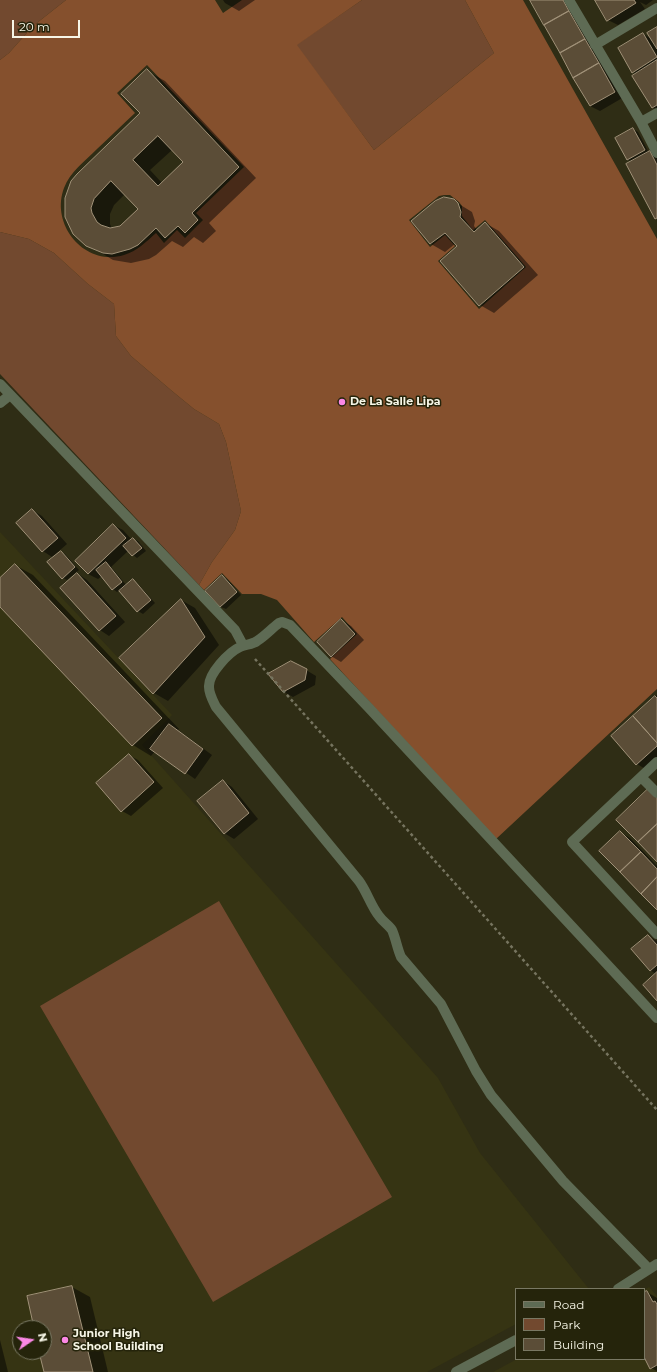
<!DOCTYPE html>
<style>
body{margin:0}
#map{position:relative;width:657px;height:1372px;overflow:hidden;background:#2f2d15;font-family:Montserrat,sans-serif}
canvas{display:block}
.legend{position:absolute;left:515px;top:1288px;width:130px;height:72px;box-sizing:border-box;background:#25240b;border:1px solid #797863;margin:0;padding:5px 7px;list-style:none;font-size:12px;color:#f7f6e7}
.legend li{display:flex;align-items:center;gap:8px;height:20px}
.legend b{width:20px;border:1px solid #797863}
.north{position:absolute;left:12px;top:1320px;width:40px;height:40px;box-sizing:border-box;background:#25240b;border:1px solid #797863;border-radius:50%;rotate:77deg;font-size:11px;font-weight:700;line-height:16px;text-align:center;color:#f7f6e7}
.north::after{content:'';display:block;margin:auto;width:14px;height:18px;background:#fb87e5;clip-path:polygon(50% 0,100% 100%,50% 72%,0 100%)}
.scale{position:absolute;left:12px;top:20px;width:68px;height:18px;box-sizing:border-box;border:2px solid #f7f6e7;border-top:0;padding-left:5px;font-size:12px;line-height:14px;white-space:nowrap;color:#f7f6e7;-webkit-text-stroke:3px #25240b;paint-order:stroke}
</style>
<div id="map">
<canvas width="657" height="1372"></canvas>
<ul class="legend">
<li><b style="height:5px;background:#5e6b54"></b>Road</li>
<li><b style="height:11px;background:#72492f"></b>Park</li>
<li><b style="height:11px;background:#5b4d37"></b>Building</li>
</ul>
<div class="north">N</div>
<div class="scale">20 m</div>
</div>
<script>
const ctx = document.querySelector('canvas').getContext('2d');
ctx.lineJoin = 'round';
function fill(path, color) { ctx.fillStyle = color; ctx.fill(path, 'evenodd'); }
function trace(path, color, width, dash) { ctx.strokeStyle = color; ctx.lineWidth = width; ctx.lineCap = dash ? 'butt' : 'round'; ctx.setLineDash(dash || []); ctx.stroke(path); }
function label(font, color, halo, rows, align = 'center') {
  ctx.font = font + ' Montserrat,sans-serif'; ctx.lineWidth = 3; ctx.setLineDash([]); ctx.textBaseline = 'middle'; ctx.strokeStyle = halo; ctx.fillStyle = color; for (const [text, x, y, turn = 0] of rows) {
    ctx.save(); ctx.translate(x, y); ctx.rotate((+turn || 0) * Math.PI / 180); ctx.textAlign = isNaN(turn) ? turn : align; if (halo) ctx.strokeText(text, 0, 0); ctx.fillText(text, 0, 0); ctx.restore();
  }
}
fill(new Path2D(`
 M0 532 172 715 142 745 438 1078 480 1153 589 1289H516V1324L427 1372H0ZM20 1328H44V1352H20Z
 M649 1287 657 1296V1372H493L517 1359H644V1290Z`), '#363413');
fill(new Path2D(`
 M0 0H66L33 26 9 53 0 60Z
 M362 0H465L494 53 374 150 296 45Z
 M0 232 29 239 54 253 88 284 114 304 116 336 131 356 172 391 194 409 219 424 226 442 241 511 235 530 212 562 199 585 0 374Z
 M219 901 392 1197 213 1302 40 1006Z`), '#72492f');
fill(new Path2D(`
 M66 0H215L223 13 242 0H362L297 45 374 150 494 53 465 0H523L657 239V689L496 839 330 659 357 634 342 617 314 642 277 600 261 594H242L222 573 204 590 199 585 212 562 235 530 241 511 226 442 219 424 194 409 172 391 131 356 116 336 114 304 88 284 54 253 29 239 0 232V60L9 53 33 26ZM147 65 244 167 196 213 203 220 185 238 177 230 164 243 156 233C146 242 137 251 124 255 85 267 50 225 64 188 70 172 85 161 97 149 110 137 122 125 135 113L117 93ZM444 195H450L459 202 462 206V216L473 230 485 220 526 267 479 309 438 261 455 246 445 235 430 247 409 220 439 196Z`), '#85502d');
fill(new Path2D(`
 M223 0H255L239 11 225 3Z
 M531 0H569L624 97 600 111 590 106Z
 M596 0H653L646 5 640 2 645 9 618 25 608 20Z
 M657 28V110L652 107 637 74 633 72 643 34 652 39Z
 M147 71 165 81 256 178 209 223 216 231 203 243 194 237 183 247 172 241 156 255 149 259 131 263 113 260 95 249 69 225 141 113ZM172 150 184 162 162 183 150 170ZM125 194 140 209 120 227 112 229 110 224V214L114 205Z
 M633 129 638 132 649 153 657 157V218L632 162 627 159Z
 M449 198 472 212 475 221 474 226 477 230 485 223 499 231 538 275 494 313 480 305 459 246 456 243 445 252 431 244 412 221 440 199Z
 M32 510 42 516 67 544 52 557 43 551Z
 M113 525 123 530 132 540 133 539 138 541 146 551 137 558 128 551 111 567 127 586 133 580 137 583 155 603 143 614 138 611 120 590 117 592 113 589 102 576 98 579 88 574 76 561Z
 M61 552 65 554 79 570 67 580 63 578Z
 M15 565 33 575 179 729 178 730 212 755 195 779 155 751 151 756 133 745 0 605V580Z
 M78 574 87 580 125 622 109 636 100 630 62 588Z
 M222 576 227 579 241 595 226 609 221 607 207 591Z
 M181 600 195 608 219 645 168 701 154 693 121 658Z
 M341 620 351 626 364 640 341 662 331 656Z
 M306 670 316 676 315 685 293 697 284 692Z
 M657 695V760L647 770 637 764 612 736Z
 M129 755 138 760 163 788 131 816 122 811Z
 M223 781 232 787 258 819 234 839 224 833Z
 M620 832 630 838 657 866V909Z
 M648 936 657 941V999L656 974 650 970Z
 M72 1287 90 1297 108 1372H45L41 1352H44V1328H35L28 1297Z
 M647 1292 657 1298V1371L651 1368 644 1355V1293Z
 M0 1340 8 1372H0Z`), '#0007');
const building = new Path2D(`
 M530 0H563L569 11 544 25Z
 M595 0H634L636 3 607 21Z
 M569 11 585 39 560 53 544 25Z
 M657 27V49L647 33Z
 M643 33 657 57 632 73 618 48Z
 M585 39 599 63 573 78 560 53Z
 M657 60V105L652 108 632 76Z
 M599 63 615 92 590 106 573 78Z
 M147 69 239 167 192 213 198 220 185 233 178 226 165 238 156 228 138 245 130 249 112 254 103 253 86 246 73 234 65 217V198L71 181 77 174 140 113 121 94ZM158 136 183 162 158 186 133 160ZM111 181 138 209 120 226 110 228 101 225 97 222 92 213 91 208 94 199Z
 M633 128 645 150 627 160 615 138Z
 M650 151 657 165V218L655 219 626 164Z
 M444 197 454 199 458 203 461 212 460 217 474 232 485 222 524 267 479 306 440 261 457 246 445 233 430 244 411 221 435 201Z
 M32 509 58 538 42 552 16 523Z
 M113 524 126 538 88 574 75 561Z
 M133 538 142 548 132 556 123 546Z
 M61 551 75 567 62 579 47 562Z
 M106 562 122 582 112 590 96 570Z
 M15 564 162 718 132 746 0 607V578Z
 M77 573 116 616 99 631 60 588Z
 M222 575 237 592 220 607 205 591Z
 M133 579 151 600 137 612 119 591Z
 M181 599 205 637 153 694 119 658Z
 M341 619 355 634 331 657 317 642Z
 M291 661 307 669 305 680 283 692 268 674Z
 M655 696 657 698V743L633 716Z
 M633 716 657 743V746L636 765 611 736Z
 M169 724 203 749 185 774 150 749Z
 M129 754 154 782 121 812 96 783Z
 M223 780 249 813 224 834 197 801Z
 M648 789 657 798V824L638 842 616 820Z
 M657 824V862L638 842Z
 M620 831 641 852 620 872 599 851Z
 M641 852 657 869V877L641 894 620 872Z
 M657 877V910L641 894Z
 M648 935 657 945V965L650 971 631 949Z
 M657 972V1001L643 985Z
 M72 1286 93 1372H44L39 1352H44V1328H34L27 1296Z
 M647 1291 653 1302 655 1301 657 1304V1365L650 1369 644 1357V1292Z`);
fill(building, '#5b4d37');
trace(building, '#a09178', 1);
trace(new Path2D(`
 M255 659 657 1110`), '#76745f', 2.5, [3, 3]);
trace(new Path2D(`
 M569 0 641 122 657 153
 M595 45 657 8
 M641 122 657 113
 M0 384 235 630 243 645
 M0 403 10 395
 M657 762 572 842 657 934
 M641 777 657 793
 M649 1269 563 1181 491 1095 476 1071 441 1004 401 957C397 948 396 939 392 930 389 925 383 922 379 916 371 906 367 892 359 881L216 707C213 701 209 694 209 687 208 674 229 652 240 647 245 644 252 645 257 641 265 636 271 629 279 623L282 622 290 625 369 708 657 1018
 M618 1289 657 1264
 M456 1372 516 1340`), '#5e6b54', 10);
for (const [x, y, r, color] of [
 [342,402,4,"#fb87e5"],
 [65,1340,4,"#fb87e5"]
]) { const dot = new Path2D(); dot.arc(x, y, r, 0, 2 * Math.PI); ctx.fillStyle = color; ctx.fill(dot); trace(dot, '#25240b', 1.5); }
label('bold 11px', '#f7f6e7', '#25240b', [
 ["De La Salle Lipa",350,402],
 ["Junior High",73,1334],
 ["School Building",73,1347]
], 'left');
</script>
